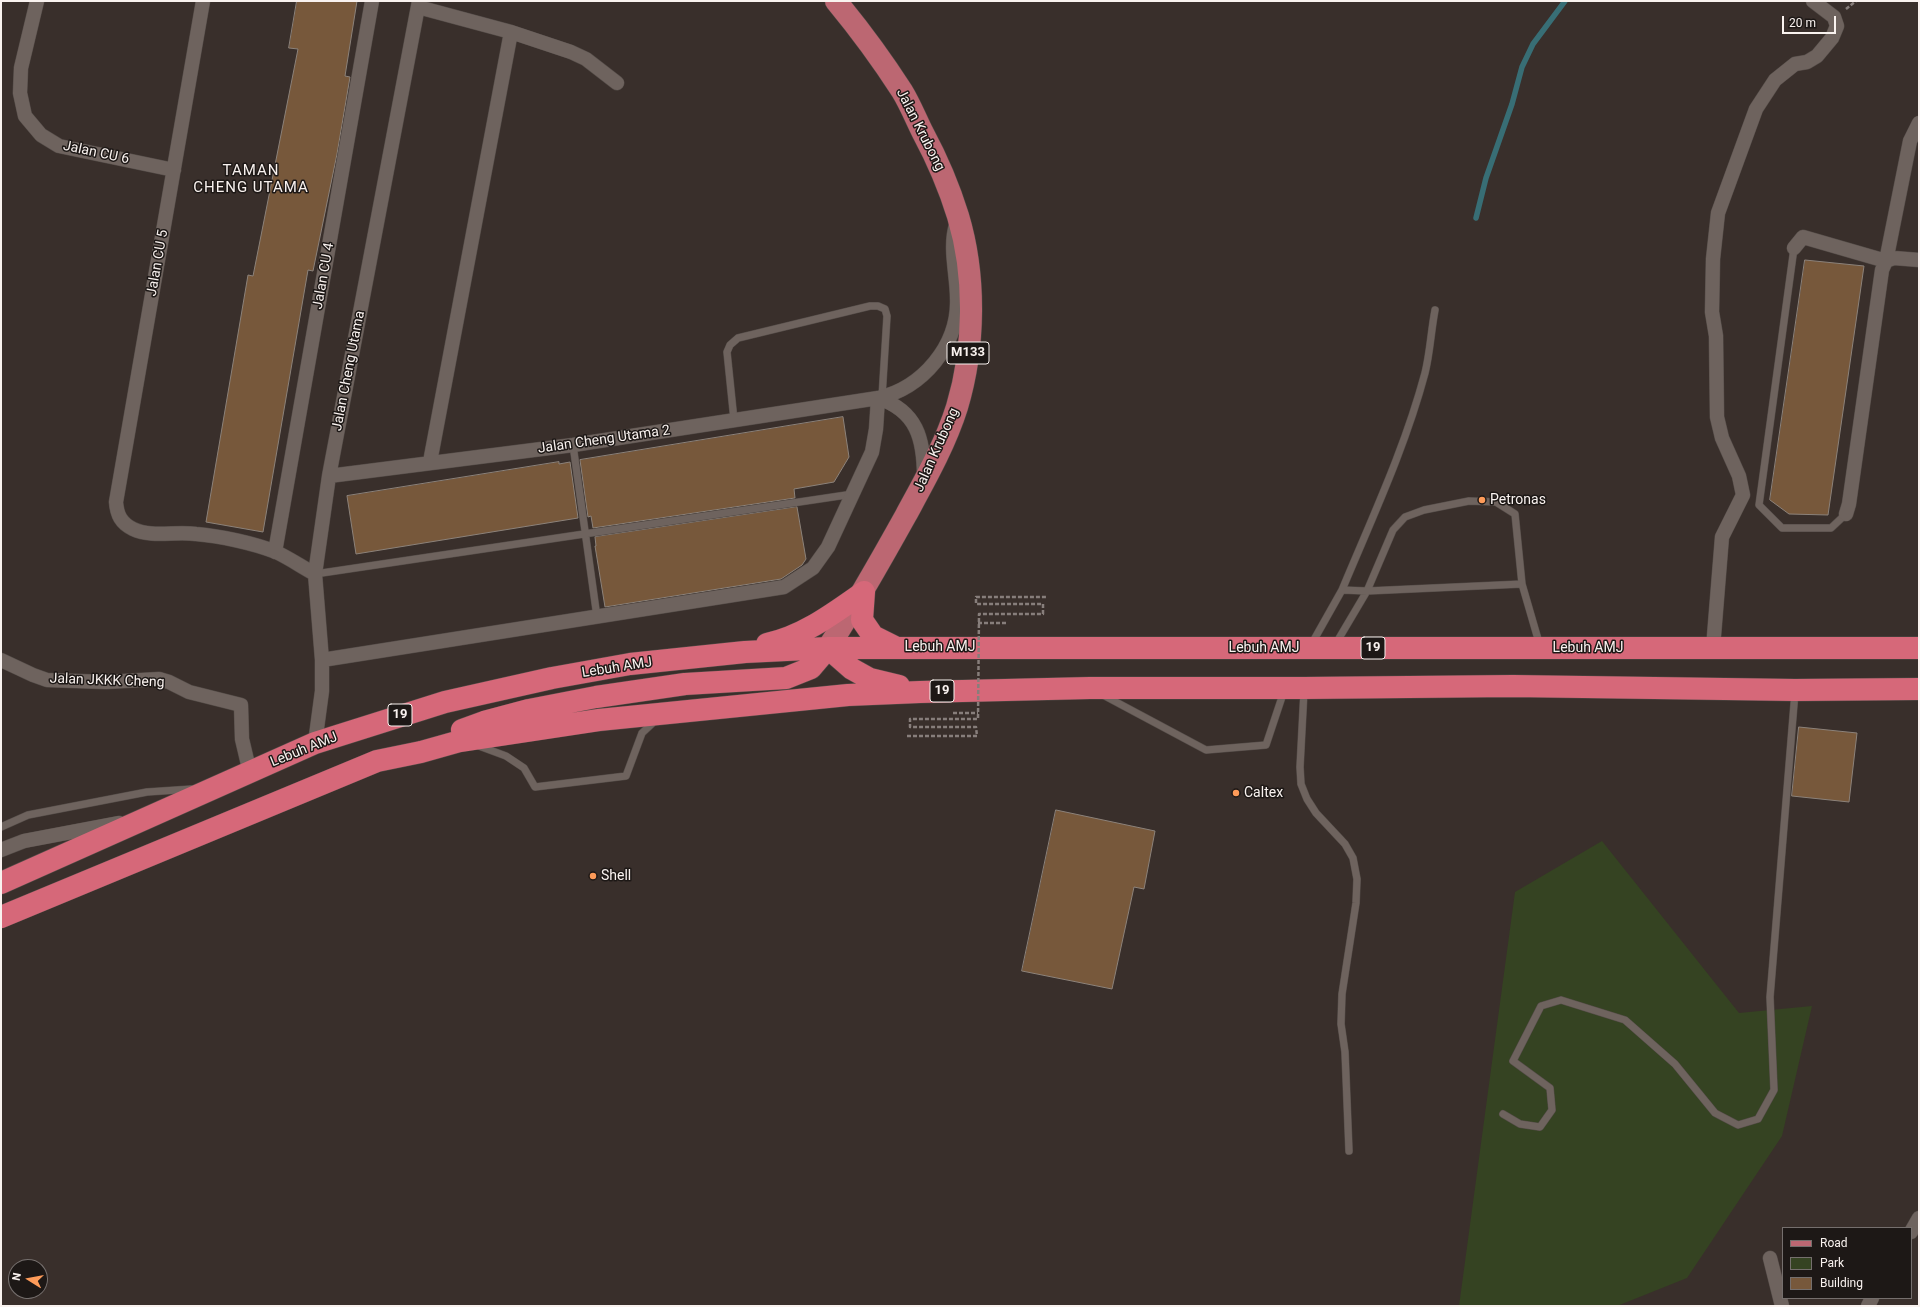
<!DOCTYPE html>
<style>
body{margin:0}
#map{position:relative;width:1920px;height:1307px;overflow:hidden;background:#392f2b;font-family:Roboto,sans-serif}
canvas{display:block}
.frame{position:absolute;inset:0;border:2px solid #f9f2ef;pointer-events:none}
.legend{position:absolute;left:1782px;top:1227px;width:130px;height:72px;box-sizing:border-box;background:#1d1816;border:1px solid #756f6d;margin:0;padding:5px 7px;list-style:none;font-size:12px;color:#f9f2ef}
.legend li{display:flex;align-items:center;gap:8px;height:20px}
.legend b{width:20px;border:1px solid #756f6d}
.north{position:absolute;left:8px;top:1259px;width:40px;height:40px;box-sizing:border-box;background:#1d1816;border:1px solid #756f6d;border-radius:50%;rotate:281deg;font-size:11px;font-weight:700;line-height:16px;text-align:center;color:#f9f2ef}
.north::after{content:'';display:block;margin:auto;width:14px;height:18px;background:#fe9b59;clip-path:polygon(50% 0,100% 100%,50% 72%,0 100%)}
.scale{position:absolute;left:1782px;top:16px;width:54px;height:18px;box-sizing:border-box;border:2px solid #f9f2ef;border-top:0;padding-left:5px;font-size:12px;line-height:14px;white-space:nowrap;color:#f9f2ef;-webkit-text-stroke:3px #1d1816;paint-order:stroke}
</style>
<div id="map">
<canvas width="1920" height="1307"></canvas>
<div class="frame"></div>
<ul class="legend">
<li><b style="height:5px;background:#bc6772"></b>Road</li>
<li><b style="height:11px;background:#354322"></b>Park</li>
<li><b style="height:11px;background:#77583b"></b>Building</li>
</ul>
<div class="north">N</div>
<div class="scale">20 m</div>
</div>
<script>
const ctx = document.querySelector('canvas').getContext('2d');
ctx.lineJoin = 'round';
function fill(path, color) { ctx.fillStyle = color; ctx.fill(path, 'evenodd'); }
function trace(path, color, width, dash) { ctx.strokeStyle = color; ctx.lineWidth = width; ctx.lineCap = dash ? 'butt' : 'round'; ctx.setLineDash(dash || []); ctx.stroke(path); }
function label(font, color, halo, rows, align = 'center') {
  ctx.font = font + ' Roboto,sans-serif'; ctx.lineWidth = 3; ctx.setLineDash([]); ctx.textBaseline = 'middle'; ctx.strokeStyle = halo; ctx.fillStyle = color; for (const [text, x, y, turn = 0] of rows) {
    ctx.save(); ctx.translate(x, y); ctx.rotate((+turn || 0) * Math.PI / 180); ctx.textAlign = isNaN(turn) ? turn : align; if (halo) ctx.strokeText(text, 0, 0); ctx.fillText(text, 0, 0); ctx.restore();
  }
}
fill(new Path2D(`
 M1602 841 1739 1013 1812 1006 1782 1136 1687 1278 1617 1306H1459L1515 892Z`), '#354322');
trace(new Path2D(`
 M1476 218 1486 178 1512 104 1522 67 1533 44 1565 1`), '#386e75', 5.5);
const building = new Path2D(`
 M297 1H357L345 76 350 77 337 154 313 271 308 270 263 532 206 522 248 275 253 276 298 49 289 48Z
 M1805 260 1864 266 1828 515 1789 514 1770 500Z
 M843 417 849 457 834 482 794 489 795 498 593 528 591 516 588 517 580 460Z
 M559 462V464L570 462 578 518 356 554 347 496Z
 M797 507 806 559 802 565 781 579 605 607 595 546H596L595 537Z
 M1799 727 1857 733 1849 802 1792 796Z
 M1056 810 1155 831 1144 889 1134 887 1112 989 1022 971Z`);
fill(building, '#77583b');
trace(building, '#8c827a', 1);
const service = new Path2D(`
 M1794 248 1759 505 1782 528H1831L1846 514
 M1435 310C1431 331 1430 353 1425 373 1405 448 1372 518 1342 590L1367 591 1393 530 1405 517 1424 510 1469 501 1496 502 1515 514 1522 584
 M734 420 727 352 730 345 738 338 870 306H878L885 309 887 316 882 397
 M573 445 597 617
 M315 574 853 494
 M1311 645 1342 590
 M1335 645 1367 591 1522 584 1540 646
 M1304 691 1300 767 1301 784 1307 799 1316 813 1345 844 1353 858 1357 879 1356 903 1342 994 1341 1024 1345 1052 1349 1151
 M1103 695 1206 750 1266 745 1284 691
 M479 746 506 756 524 768 535 787 626 776 642 733 656 720
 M1 827 28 815 147 792 192 789
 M1503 1114 1520 1124 1540 1127 1552 1110 1550 1088 1513 1061 1541 1006 1561 1000 1625 1020 1675 1064 1715 1113 1738 1125 1758 1119 1774 1090 1770 997 1795 692`);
const minor = new Path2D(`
 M37 1 21 68 20 93 25 116 41 135 59 146 174 170
 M203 1 116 502C117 515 121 523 133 529 152 538 175 531 196 534 220 536 253 543 276 552 289 558 302 567 315 574
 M418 7 511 32 571 52 586 59 617 83
 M1794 248 1803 237 1886 261 1894 258 1919 260
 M878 398C917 411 924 439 924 477
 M430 462 511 32
 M329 476 573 445 878 398C922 388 959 346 957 298 957 275 949 248 956 225
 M1846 514 1849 504 1882 270 1886 261 1910 141 1919 123
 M275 552 372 1
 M1713 648 1722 537 1743 495 1739 476 1722 438 1717 417 1716 336 1712 312 1713 259 1718 213 1756 109 1775 80 1795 64 1807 62 1817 56 1832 38 1837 26 1834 17 1813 1
 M1 660 33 675 47 680 106 682 159 679 169 682 189 692 241 705 242 739 250 773
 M322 660 784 587 813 568 828 547 872 452 876 429 878 398
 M315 743 322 691V660L315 574 329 476 419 1
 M1 850 24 841 119 823
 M1911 1232 1919 1218
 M1770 1258 1782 1306
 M1868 1306 1872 1298`);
const primary = new Path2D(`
 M828 648C856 604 881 560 906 515 925 480 945 445 957 407 975 347 976 276 958 216 949 187 937 159 923 133 916 119 910 104 902 91 882 60 860 30 836 1`);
const trunk = new Path2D(`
 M864 592 862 620 873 636 895 647
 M767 644C804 636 834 613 864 592
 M828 648 852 669 870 679 899 686
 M462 730 484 722 529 710 596 697 685 684 786 678 811 668 828 648
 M1 883 315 743 445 702 552 678 630 664 745 652 828 648H1919
 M1 917 377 761 421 752 460 741 599 720 848 695 920 692 1090 688H1304L1513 686 1795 690 1919 689`);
trace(service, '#544c48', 8);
trace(minor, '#544c48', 15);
trace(primary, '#544c48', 23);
trace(trunk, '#544c48', 23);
trace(new Path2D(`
 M1846 9 1856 1
 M978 623H1008
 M953 713H978`), '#877e7b', 2.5, [4, 2]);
trace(service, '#6e635e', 7);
trace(minor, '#6e635e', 14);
trace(primary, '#bc6772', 22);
trace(trunk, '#d66879', 22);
trace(new Path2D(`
 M907 736H977L976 727H910V719H978L979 614H1043V604H976V597H1047`), '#877e7b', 2.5, [4, 2]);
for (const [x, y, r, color] of [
 [1482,500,4,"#fe9b59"],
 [1236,793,4,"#fe9b59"],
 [593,876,4,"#fe9b59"]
]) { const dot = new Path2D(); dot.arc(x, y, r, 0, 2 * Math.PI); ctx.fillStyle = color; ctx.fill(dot); trace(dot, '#1d1816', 1.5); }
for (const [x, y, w] of [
 [968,353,42],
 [1373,648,24],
 [942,691,24],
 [400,715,24]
]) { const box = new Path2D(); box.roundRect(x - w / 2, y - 11, w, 22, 3); ctx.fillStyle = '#1d1816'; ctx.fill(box); trace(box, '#f9f2ef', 1); }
label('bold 13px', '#f9f2ef', null, [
 ["M133",968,353],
 ["19",1373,648],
 ["19",942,691],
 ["19",400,715]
]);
label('14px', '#f9f2ef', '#1d1816', [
 ["Jalan Krubong",920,130,63],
 ["Jalan CU 6",96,153,12],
 ["Jalan CU 5",158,263,-80],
 ["Jalan CU 4",324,276,-80],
 ["Jalan Cheng Utama",349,371,-79],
 ["Jalan Cheng Utama 2",604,440,-8],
 ["Jalan Krubong",937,450,-66],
 ["Lebuh AMJ",940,647],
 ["Lebuh AMJ",1264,648],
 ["Lebuh AMJ",1588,648],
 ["Lebuh AMJ",617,668,-9],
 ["Jalan JKKK Cheng",107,681,2],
 ["Lebuh AMJ",304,750,-22]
]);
label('14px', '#f9f2ef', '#1d1816', [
 ["Petronas",1490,500],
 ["Caltex",1244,793],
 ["Shell",601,876]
], 'left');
ctx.letterSpacing = '1px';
label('15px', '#f9f2ef', '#1d1816', [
 ["TAMAN",251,171],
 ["CHENG UTAMA",251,188]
]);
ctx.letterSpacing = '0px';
</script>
